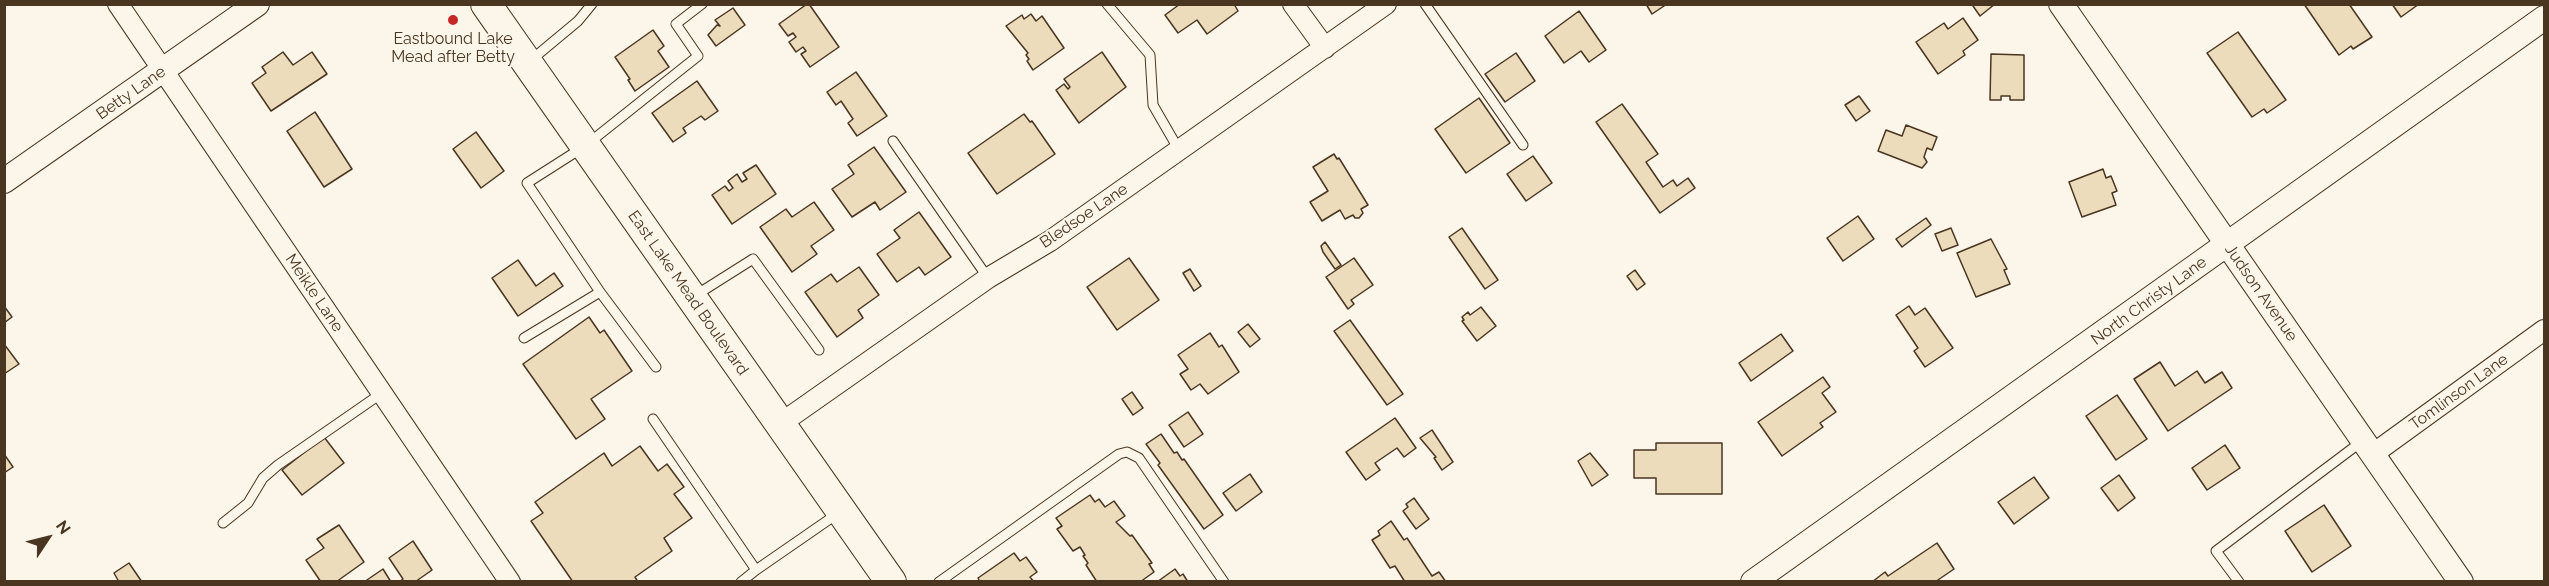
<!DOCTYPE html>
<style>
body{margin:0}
#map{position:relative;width:2549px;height:586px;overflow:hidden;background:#fbf6e9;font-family:Raleway,sans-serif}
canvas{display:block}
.frame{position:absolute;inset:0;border:6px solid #4a3520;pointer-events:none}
.north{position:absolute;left:18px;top:508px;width:60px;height:60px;-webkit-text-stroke:4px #fbf6e9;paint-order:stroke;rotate:55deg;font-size:16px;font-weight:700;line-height:24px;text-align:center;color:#4a3520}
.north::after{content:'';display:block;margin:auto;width:21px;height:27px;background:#4a3520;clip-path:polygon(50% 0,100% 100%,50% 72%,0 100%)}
</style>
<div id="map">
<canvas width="2549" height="586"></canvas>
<div class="frame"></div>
<div class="north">N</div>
</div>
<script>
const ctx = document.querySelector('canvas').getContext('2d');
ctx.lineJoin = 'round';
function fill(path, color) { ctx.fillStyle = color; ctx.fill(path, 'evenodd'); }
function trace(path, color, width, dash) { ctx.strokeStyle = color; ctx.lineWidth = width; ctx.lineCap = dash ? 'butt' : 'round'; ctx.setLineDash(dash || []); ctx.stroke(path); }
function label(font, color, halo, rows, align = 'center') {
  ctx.font = font + ' Raleway,sans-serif'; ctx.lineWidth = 4.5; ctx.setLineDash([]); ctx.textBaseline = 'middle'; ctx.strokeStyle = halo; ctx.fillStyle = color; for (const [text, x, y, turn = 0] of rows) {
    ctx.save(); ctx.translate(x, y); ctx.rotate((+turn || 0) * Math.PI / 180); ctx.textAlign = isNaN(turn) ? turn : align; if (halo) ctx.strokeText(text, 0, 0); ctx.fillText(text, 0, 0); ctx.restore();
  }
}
const building = new Path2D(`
 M807 4H809L839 47 810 67 801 54 806 51 803 47 796 52 789 42 796 37 793 33 788 36 779 24Z
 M1180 4H1234L1238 11 1207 34 1197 20 1178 33 1165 15Z
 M1646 4H1667L1652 14Z
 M1974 4H1995L1980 16 1973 6Z
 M2304 4H2349L2372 37 2353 49 2351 46 2339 55Z
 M2392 4H2419L2401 17Z
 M733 8 745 25 716 46 708 35 717 25 720 26 715 20Z
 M1579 11 1606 50 1589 62 1581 51 1564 63 1545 36Z
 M1031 14 1036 21 1042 16 1064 48 1033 70 1027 61 1029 59 1026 55 1028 53 1006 26 1022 15 1024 19Z
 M1963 18 1978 40 1963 51 1965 55 1938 74 1916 42 1944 23 1948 29Z
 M653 30 664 46 658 51 669 67 635 91 628 80 630 79 615 57Z
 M2238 32 2286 100 2267 113 2264 109 2252 117 2207 53Z
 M283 52 293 65 312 52 327 74 271 111 252 83 266 73 262 67Z
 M1102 52 1126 87 1079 123 1056 90 1064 84 1068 89 1070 87 1064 79Z
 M1516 53 1535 81 1505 102 1485 74Z
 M1991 54 2024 55V100H2010V96H2001V100H1990Z
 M856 72 887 116 857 136 848 123 853 119 841 101 836 105 827 92Z
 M697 81 718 111 705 120 701 116 683 128 686 133 673 142 652 113Z
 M1859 96 1870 111 1856 121 1845 105Z
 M1479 98 1510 143 1466 173 1435 129Z
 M1622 104 1658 154 1646 162 1663 187 1673 180 1677 186 1688 178 1695 188 1660 213 1596 122Z
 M315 112 352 169 324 187 287 131Z
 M1024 114 1030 122 1032 121 1055 154 997 194 968 153Z
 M1906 125 1937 137 1932 150 1927 148 1924 157 1927 162 1922 168 1878 151 1886 130 1902 136Z
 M476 132 504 171 481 188 453 149Z
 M874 147 906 192 880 210 875 202 852 217 832 189 854 174 848 165Z
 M1334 154 1337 159 1339 158 1368 205 1361 209 1363 213 1359 218H1355L1353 215 1345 219 1340 210 1322 221 1310 202 1328 191 1313 167Z
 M1533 156 1552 183 1526 201 1507 174Z
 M756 165 776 194 732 224 712 195 725 186 729 191 733 188 728 181 737 174 742 182 747 179 743 173Z
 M2103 169 2106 178 2111 176 2117 191 2112 193 2116 205 2082 217 2069 182Z
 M814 202 834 230 811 246 817 254 792 272 760 227 786 209 792 217Z
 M919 212 951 257 925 275 919 267 897 282 877 254 900 238 894 230Z
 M1858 216 1874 239 1843 261 1827 238Z
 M1926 218 1931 225 1902 247 1896 239Z
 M1462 228 1498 280 1485 289 1449 237Z
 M1951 228 1958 245 1942 251 1935 234Z
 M1991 239 2007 269 2004 270 2010 284 1976 297 1957 253Z
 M1325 242 1341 265 1335 269 1323 252 1321 246Z
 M1129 258 1159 300 1117 330 1087 287Z
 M1354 258 1373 285 1351 300 1354 304 1348 309 1326 277Z
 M518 260 536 286 554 273 563 286 518 316 492 278Z
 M859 267 879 295 858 310 863 318 837 337 805 292 831 274 837 282Z
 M1190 269 1201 286 1194 291 1183 273Z
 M1635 270 1645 284 1637 290 1627 276Z
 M4 306 12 317 4 323Z
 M1909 306 1915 315 1925 308 1953 348 1925 367 1914 351 1918 348 1896 315Z
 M1481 307 1496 326 1477 341 1462 321 1464 320 1462 317 1468 312 1470 315Z
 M589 317 600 333 604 330 632 371 591 399 605 419 576 439 523 364Z
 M1350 320 1403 394 1387 405 1334 331Z
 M1248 324 1260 339 1250 347 1238 332Z
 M1210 333 1219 347 1222 345 1239 372 1208 394 1200 384 1191 390 1180 374 1188 369 1178 355Z
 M1781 334 1793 351 1751 381 1739 363Z
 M4 344 19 364 4 374Z
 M2160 362 2175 386 2197 371 2205 383 2222 372 2232 388 2168 431 2134 379Z
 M1823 377 1830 387 1822 393 1836 412 1820 423 1823 427 1782 456 1758 422Z
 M1132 392 1143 408 1133 415 1122 399Z
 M2117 395 2147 439 2116 460 2086 416Z
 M1188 412 1203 434 1184 447 1169 425Z
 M1395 418 1416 448 1404 457 1397 448 1375 463 1380 470 1366 480 1346 452Z
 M1432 430 1453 462 1442 470 1434 458 1436 457 1420 438Z
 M1161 434 1174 453 1177 452 1182 460 1184 459 1223 515 1204 529 1158 465 1160 463 1146 444Z
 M324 437 344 463 302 495 282 470Z
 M1656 443H1722V494H1656V478H1634V450H1656Z
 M2225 445 2240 468 2207 490 2192 468Z
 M640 446 658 471 667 464 684 487 674 494 692 518 664 538 672 551 635 577 638 582H573L531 521 543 513 535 502 604 453 612 466Z
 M1590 453 1608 475 1592 486 1578 461Z
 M4 454 13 467 4 473Z
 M1250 474 1262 492 1236 511 1223 493Z
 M2119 475 2135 498 2118 511 2101 488Z
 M2034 477 2049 498 2014 524 1998 502Z
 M1090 495 1095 502 1099 499 1105 507 1114 501 1125 516 1116 522 1130 536 1132 535 1152 563 1149 564 1154 572 1140 582H1097L1086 565 1088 563 1083 556 1085 555 1080 547 1073 551 1057 529 1062 526 1056 518Z
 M1414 498 1429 519 1416 529 1403 511 1408 507 1406 504Z
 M2324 505 2351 546 2312 572 2285 531Z
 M1391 521 1404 540 1407 538 1432 576 1439 572 1446 582H1405L1395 566 1390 568 1372 540 1380 535 1378 531Z
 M339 525 364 562 336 582H321L306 560 324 548 317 539Z
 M413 541 432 570 415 582H399L403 579 389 558Z
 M1937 543 1954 569 1935 582H1872L1885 572 1888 576Z
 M1014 553 1020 561 1026 557 1037 572 1030 577 1034 582H980L978 578Z
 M129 563 142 582H119L114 573Z
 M383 569 391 582H364Z
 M1175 569 1180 576 1183 574 1188 582H1157Z`);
fill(building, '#ecdcbc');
trace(building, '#4a3520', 1.5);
const service = new Path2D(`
 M1107 4 1150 55 1153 105 1179 150
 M1425 4 1523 145
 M530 61 578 21 592 4
 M893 141 988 278
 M696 295 753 259 819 350
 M524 338 600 292
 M656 367 600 292 527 183 585 146 698 56 676 24 702 4
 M653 419 756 570 837 514
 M223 523 248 503 263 478 278 465 382 393
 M741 582 756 570
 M939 582 1119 454 1127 452 1139 458 1224 582
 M2239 582 2216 551 2361 442`);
const minor = new Path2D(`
 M118 4 510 582
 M1293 4 1325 48
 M780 424 988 278 1050 241 1386 4
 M2373 454 2544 330`);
const tertiary = new Path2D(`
 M2061 4 2461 582
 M4 181 257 4
 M1753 582 2544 18`);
const primary = new Path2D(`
 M486 4 891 582`);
trace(service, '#4a3520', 11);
trace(minor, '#4a3520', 22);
trace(tertiary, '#4a3520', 26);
trace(primary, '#4a3520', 32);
trace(service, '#fbf6e9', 9);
trace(minor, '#fbf6e9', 20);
trace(tertiary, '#fbf6e9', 24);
trace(primary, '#fbf6e9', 30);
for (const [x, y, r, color] of [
 [453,20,6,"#c62828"]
]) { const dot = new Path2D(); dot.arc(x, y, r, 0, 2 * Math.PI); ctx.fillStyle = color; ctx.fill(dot); trace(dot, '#fbf6e9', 2); }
label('16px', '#4a3520', '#fbf6e9', [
 ["Eastbound Lake",453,39],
 ["Mead after Betty",453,57]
]);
label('16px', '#4a3520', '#fbf6e9', [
 ["Betty Lane",131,93,-35],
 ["Bledsoe Lane",1084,216,-34],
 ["Meikle Lane",314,293,56],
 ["East Lake Mead Boulevard",688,293,55],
 ["Judson Avenue",2261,293,55],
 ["North Christy Lane",2149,301,-36],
 ["Tomlinson Lane",2459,392,-36]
]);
</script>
